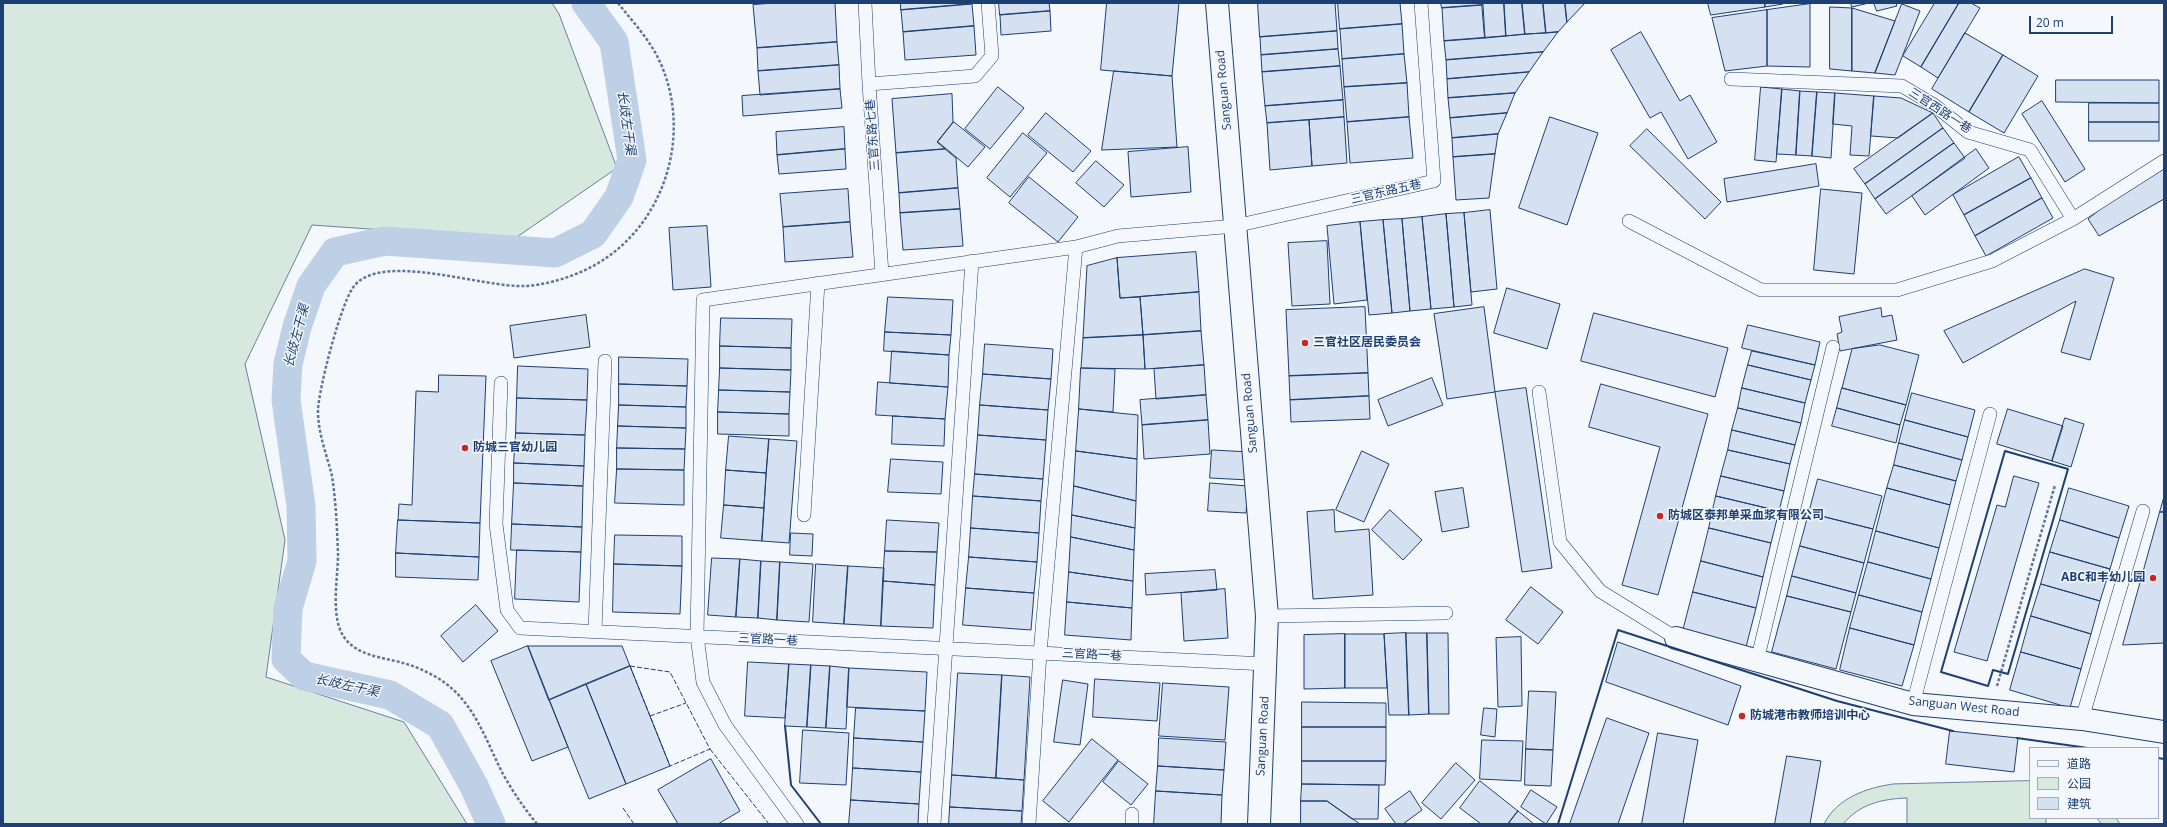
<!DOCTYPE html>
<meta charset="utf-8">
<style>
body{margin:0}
#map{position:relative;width:2167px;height:827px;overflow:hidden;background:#f4f7fb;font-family:"Open Sans","Noto Sans SC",sans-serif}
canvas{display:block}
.frame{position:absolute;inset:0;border:4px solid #1d3f73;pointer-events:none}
.legend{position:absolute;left:2029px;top:747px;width:130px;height:72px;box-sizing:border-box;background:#f4f7fb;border:1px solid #9eadc5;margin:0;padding:5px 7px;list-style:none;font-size:12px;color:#1d3f73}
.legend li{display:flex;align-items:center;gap:8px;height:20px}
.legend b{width:20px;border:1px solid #9eadc5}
.scale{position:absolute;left:2029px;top:16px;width:84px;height:18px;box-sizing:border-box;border:2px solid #1d3f73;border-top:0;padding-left:5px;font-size:12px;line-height:14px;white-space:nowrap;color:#1d3f73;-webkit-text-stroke:3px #f4f7fb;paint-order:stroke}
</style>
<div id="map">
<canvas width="2167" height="827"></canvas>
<div class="frame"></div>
<ul class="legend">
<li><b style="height:5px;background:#f4f7fb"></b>道路</li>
<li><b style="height:11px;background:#d7e8df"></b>公园</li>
<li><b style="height:11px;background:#d5e0f0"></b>建筑</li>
</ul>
<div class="scale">20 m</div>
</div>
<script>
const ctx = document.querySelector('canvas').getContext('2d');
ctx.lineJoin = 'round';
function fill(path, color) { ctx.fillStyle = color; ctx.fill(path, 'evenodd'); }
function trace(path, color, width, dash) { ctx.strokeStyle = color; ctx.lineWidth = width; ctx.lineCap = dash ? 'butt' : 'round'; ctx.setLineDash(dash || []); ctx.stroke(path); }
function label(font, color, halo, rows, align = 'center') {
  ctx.font = font + ' "Open Sans","Noto Sans SC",sans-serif'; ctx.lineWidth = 3; ctx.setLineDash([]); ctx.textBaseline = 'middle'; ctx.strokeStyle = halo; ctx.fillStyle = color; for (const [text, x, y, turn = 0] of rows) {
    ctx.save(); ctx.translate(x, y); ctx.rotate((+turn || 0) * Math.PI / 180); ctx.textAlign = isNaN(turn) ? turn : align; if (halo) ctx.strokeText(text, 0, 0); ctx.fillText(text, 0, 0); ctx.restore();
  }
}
const green = new Path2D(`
 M3 3H552L559 14 617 168 514 239 312 225 245 364 285 540 266 677 404 722 467 824H3Z
 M2030 781V818H2046V824H1907V798C1881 799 1860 804 1843 824H1824C1837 798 1866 788 1893 784Z
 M2097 818H2116L2120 824H2102Z`);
fill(green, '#d7e8df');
trace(green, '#687fa3', 1);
trace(new Path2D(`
 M491 824 474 786 440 725 390 695 304 676 286 659 288 608 302 561 301 506 286 400 288 364 297 327 311 286 335 252 385 241 555 253 593 234 619 197 632 160 614 42 586 3`), '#bed0e5', 29);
const building = new Path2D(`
 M774 3H835L837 42 757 48 753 5Z
 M901 3H972V4L901 10Z
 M999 3H1049L1050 11 1000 15Z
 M1107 3H1179L1172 76 1101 70Z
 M1258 3H1335L1337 31 1260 37Z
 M1338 3H1400L1402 24 1340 29Z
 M1441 3H1482L1483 5 1442 8Z
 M1482 3H1504L1506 36 1485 38Z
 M1504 3H1522L1525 34 1506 36Z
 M1522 3H1543L1546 33 1525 34Z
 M1543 3H1565L1567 22 1558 32 1546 33Z
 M1565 3H1585L1567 22Z
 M1708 3H1765V7L1711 15Z
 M1765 3H1783V4L1765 7Z
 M1851 3H1869L1852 7Z
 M1874 3H1896L1897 6 1877 11Z
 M1935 3H1959L1921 67 1903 56Z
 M1959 3H1971L1980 8 1938 78 1921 67Z
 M972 4 974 26 903 32 901 10Z
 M1810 4V67L1767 66V10Z
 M1902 4 1920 11 1895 75 1875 73Z
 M1483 5 1485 38 1444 41 1442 8Z
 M1830 7 1852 8V71L1830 69Z
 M1852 8 1895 21 1875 73 1852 71Z
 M1767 10V66L1725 71 1712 18Z
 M1050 11 1051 31 1001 35 1000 15Z
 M1402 24 1404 54 1342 59 1340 29Z
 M974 26 976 55 905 60 903 32Z
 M1337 31 1338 49 1261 55 1260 37Z
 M1558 32 1543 52 1446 60 1444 41Z
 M1641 32 1680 101 1690 95 1717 142 1688 159 1661 112 1650 118 1611 50Z
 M1965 33 2003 55 1969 112 1932 89Z
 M837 42 839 65 758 71 757 48Z
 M1338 49 1340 66 1262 72 1261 55Z
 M1543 52 1529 72 1447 79 1446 60Z
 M1404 54 1407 83 1344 87 1342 59Z
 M2003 55 2038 76 2004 133 1969 112Z
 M839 65 840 89 760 95 758 71Z
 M1340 66 1343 100 1265 106 1262 72Z
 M1114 71 1172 76 1177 147 1102 150Z
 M1529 72 1515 93 1448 98 1447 79Z
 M2056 80H2159V103L2056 102Z
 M1407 83 1409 117 1347 122 1344 87Z
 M998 87 1024 108 990 149 965 129Z
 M1761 87 1782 89 1776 162 1755 160Z
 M840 89 842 108 743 116 742 96Z
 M1782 89 1800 91 1796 155 1777 154Z
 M1800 91 1817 92 1812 156 1796 155Z
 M1817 92 1835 93 1831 158 1812 156Z
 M1515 93 1507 113 1450 118 1448 98Z
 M1835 93 1874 96 1869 156 1850 155 1852 126 1833 124Z
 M952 94 953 122 937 142 945 149 896 153 892 99Z
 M1874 96 1901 98 1933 113 1898 138 1871 136Z
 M1343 100 1344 117 1267 123 1265 106Z
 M2042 101 2085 169 2065 182 2022 114Z
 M2089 103H2159V122H2089Z
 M1046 113 1091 151 1073 172 1028 135Z
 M1507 113 1498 134 1452 138 1450 118Z
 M1933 113 1943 128 1865 184 1854 169Z
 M1344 117 1347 163 1312 166 1309 120Z
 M1409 117 1413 158 1350 163 1347 122Z
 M1550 117 1598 133 1567 225 1519 208Z
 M1309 120 1312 166 1270 170 1267 123Z
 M954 122 985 147 968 167 938 142Z
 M2089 122H2159V141H2089Z
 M844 127 845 149 777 155 776 132Z
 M1943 128 1954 143 1875 199 1865 184Z
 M1647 129 1721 202 1705 219 1630 146Z
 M1023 133 1047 153 1010 197 987 178Z
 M1498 134 1495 154 1453 157 1452 138Z
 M1954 143 1965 158 1886 214 1875 199Z
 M1188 147 1191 192 1131 197 1128 152Z
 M845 149 846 169 779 174 777 155Z
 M945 149 956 158 958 188 899 193 896 153Z
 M1976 149 1989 168 1925 215 1912 196Z
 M1495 154 1489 198 1456 200 1453 157Z
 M2019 157 2031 178 1964 215 1953 195Z
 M1096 161 1124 185 1104 207 1076 183Z
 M1816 164 1819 186 1727 202 1724 179Z
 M2164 167V199L2099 236 2088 219 2120 193Z
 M1029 177 1078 217 1058 242 1009 203Z
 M2031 178 2042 198 1975 236 1964 215Z
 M958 188 960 209 900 213 899 193Z
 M848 189 850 222 783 227 780 194Z
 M1821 189 1862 193 1854 274 1814 270Z
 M2042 198 2053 218 1986 256 1975 236Z
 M960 209 963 246 903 250 900 213Z
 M1490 210 1497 289 1471 292 1464 213Z
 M1464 213 1472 305 1454 307 1446 214Z
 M1446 214 1454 307 1431 309 1422 217Z
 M1422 217 1431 309 1410 311 1402 219Z
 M1402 219 1410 311 1392 313 1383 220Z
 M1383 220 1392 313 1369 315 1360 222Z
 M850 222 853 257 785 262 783 227Z
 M1360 222 1367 300 1334 304 1327 226Z
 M707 226 711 287 673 290 669 228Z
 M1327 241 1330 304 1292 306 1288 243Z
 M1196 252 1199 292 1120 298 1117 258Z
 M1117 258 1120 298 1140 297 1143 335 1083 338 1087 266Z
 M2085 269 2114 278 2090 360 2061 352 2076 301 1963 363 1944 331Z
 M1507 288 1560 304 1547 349 1494 333Z
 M1199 292 1201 331 1143 335 1140 297Z
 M888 297 953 300 951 335 885 332Z
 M1365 307 1368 373 1289 376 1286 310Z
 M1484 307 1495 392 1447 399 1434 314Z
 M1881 308 1882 317 1892 315 1897 340 1840 351 1837 334 1842 332 1839 317Z
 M1594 313 1728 348 1715 397 1581 361Z
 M586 315 590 347 514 358 510 326Z
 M721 318 792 319 791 348 720 346Z
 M1748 325 1820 342 1815 365 1742 348Z
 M1201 331 1204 365 1145 369 1143 335Z
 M885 332 951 335 949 355 884 351Z
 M1143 335 1145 369 1081 368 1083 338Z
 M985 344 1053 349 1051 379 983 374Z
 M1880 345 1919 355 1906 405 1842 388 1852 349Z
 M720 346 791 348V370L720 368Z
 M892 351 949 355 948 387 890 383Z
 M1752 351 1815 365 1811 380 1748 365Z
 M619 357 688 359 687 386 619 384Z
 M1204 365 1206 395 1156 399 1154 369Z
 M1748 365 1811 380 1805 403 1742 388Z
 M518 366 588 369 587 400 517 398Z
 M720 368 791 370 790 392 719 390Z
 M1081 368 1115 369 1113 412 1079 409Z
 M1368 373 1369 396 1290 400 1289 376Z
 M983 374 1051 379 1048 410 980 405Z
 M439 375 486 376 480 523 398 520 399 504 412 505 416 391 438 392Z
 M1432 378 1443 405 1388 426 1378 400Z
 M878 382 948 387 945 419 876 415Z
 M619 384 687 386 686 407 619 405Z
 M1601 384 1708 414 1658 595 1622 585 1660 447 1589 427Z
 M1526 388 1552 568 1522 572 1495 392Z
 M1742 388 1805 403 1801 423 1738 408Z
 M1842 388 1906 405 1900 425 1837 408Z
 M719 390 790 392 789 414 718 412Z
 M1912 393 1975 410 1968 437 1905 420Z
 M1206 395 1208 420 1142 425 1140 400Z
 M1369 396 1370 419 1291 422 1290 400Z
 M517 398 587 400 585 435 516 433Z
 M619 405 686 407V428L618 426Z
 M980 405 1048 410 1046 440 978 435Z
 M1738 408 1801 423 1795 445 1732 430Z
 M1837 408 1900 425 1896 443 1832 426Z
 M1079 409 1138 415 1137 459 1076 451Z
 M2008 409 2063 426 2052 461 1997 444Z
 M718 412 789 414V436L718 434Z
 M893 416 945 419 944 446 892 444Z
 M2065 418 2084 424 2071 467 2052 461Z
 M1208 420 1210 454 1144 459 1142 425Z
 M1905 420 1968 437 1962 460 1899 443Z
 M618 426 686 428 685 449 617 448Z
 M1732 430 1795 445 1790 464 1728 450Z
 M516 433 585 435 584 466 514 463Z
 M978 435 1046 440 1043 479 975 474Z
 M729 436 769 439 766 473 726 470Z
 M769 439 797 441 789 543 762 541Z
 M1899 443 1962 460 1956 481 1894 465Z
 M617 448 685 449 684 470 617 469Z
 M1212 450 1250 452 1249 480 1210 478Z
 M1728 450 1790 464 1784 491 1721 476Z
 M1076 451 1137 459 1136 501 1074 486Z
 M1362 451 1389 464 1364 522 1336 510Z
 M891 459 943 462 941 494 888 492Z
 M514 463 584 466 583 486 514 483Z
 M1894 465 1956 481 1950 505 1887 488Z
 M617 469 684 470V505L615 503Z
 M726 470 766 473 764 508 724 505Z
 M975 474 1043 479 1041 501 973 496Z
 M1721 476 1784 491 1779 511 1716 496Z
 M2014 476 2039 483 1987 661 1954 652 1997 505 2005 507Z
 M1818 479 1882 496 1873 529 1809 513Z
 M514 483 583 486 582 527 512 524Z
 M1210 483 1248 486 1246 513 1208 511Z
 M1074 486 1136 501 1135 528 1072 515Z
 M1463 488 1469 527 1442 532 1435 492Z
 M1887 488 1950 505 1939 548 1876 531Z
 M2069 488 2129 506 2119 538 2060 520Z
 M973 496 1041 501 1039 533 971 528Z
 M1716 496 1779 511 1771 543 1709 528Z
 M2164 497V512H2160Z
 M724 505 764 508 762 541 721 538Z
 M1334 510 1335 532 1369 529 1373 595 1313 599 1307 512Z
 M1390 510 1422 540 1403 560 1372 530Z
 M2160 512H2164V643L2123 645Z
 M1809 513 1873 529 1864 563 1800 546Z
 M1072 515 1135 528 1134 550 1071 537Z
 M398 520 480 523 479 557 396 553Z
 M887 520 939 523 937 552 885 551Z
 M2060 520 2119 538 2110 569 2050 552Z
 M512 524 582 527 581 552 511 550Z
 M971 528 1039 533 1037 562 969 557Z
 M1709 528 1771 543 1763 577 1701 561Z
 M1876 531 1939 548 1931 579 1868 562Z
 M791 533 813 534 812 556 790 555Z
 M615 535 682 536V566L614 564Z
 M1071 537 1134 550 1133 581 1069 572Z
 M1800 546 1864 563 1856 593 1792 576Z
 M517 550 581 552 579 602 515 599Z
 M885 551 937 552 935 585 883 581Z
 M2050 552 2110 569 2100 601 2041 584Z
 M396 553 479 557 478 580 396 577Z
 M969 557 1037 562 1034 593 966 588Z
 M712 558 740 559 736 617 708 615Z
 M740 559 761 561 758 618 736 617Z
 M761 561 780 562 777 620 758 618Z
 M1701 561 1763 577 1756 608 1693 592Z
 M780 562 813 564 809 622 777 620Z
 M1868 562 1931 579 1922 612 1859 595Z
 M614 564 682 566 680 614 613 612Z
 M816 564 848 566 844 624 813 622Z
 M848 566 884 568 881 626 844 624Z
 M1215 570 1217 590 1146 595 1145 574Z
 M1069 572 1133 581 1132 608 1067 602Z
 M1792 576 1856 593 1851 612 1787 596Z
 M883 581 935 585 933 628 881 626Z
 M2041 584 2100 601 2091 634 2031 616Z
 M1531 587 1563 612 1538 644 1506 620Z
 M966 588 1034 593 1031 630 963 625Z
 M1225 589 1228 638 1184 641 1181 593Z
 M1693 592 1756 608 1746 647 1683 631Z
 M1859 595 1922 612 1914 645 1850 628Z
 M1787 596 1851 612 1836 669 1772 652Z
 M1067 602 1132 608 1131 640 1065 635Z
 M476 605 498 631 463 662 441 636Z
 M2031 616 2091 634 2081 669 2021 652Z
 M1850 628 1914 645 1902 686 1840 670Z
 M1406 633H1427L1429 714 1409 715Z
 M1406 633 1409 715H1389L1384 634Z
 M1427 633H1448L1449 714H1429Z
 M1345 634H1384L1387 688H1345Z
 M1345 634V688L1304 689V635Z
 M1521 637 1522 706 1498 707 1496 638Z
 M1618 642 1741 686 1728 725 1606 682Z
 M528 646 568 747 532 761 491 661Z
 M528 646H622L630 666 549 700Z
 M2021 652 2081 669 2070 708 2010 690Z
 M748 662 789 664 785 718 745 716Z
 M789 664 811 665 807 727 785 726Z
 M811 665 830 666 826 728 807 727Z
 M630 666 670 766 626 784 586 684Z
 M830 666 849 668 846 729 826 728Z
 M849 668 927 672 925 711 847 707Z
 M958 673 1002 675 996 778 952 775Z
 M1002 675 1030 677 1024 780 996 778Z
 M1095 679 1160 683 1157 721 1093 717Z
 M1063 680 1088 684 1080 745 1054 742Z
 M1163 683 1229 687 1225 740 1159 736Z
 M586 684 626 784 589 799 549 700Z
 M1529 691 1556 692 1553 750 1526 749Z
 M1302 702 1386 703V727H1302Z
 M856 708 925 711 923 742 854 738Z
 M1484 708 1497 709 1495 737 1481 735Z
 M1607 718 1649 733 1618 824H1570Z
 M1302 727H1386V761H1302Z
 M803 730 849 733 846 785 800 783Z
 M1950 731 2018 738 2014 772 1946 764Z
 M1658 733 1698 740 1683 824H1642Z
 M854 738 923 742 921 772 853 768Z
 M1159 738 1226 742 1224 770 1158 766Z
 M1092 739 1118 760 1069 822 1043 801Z
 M1482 740 1523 741 1521 781 1480 779Z
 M1526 749 1553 750 1551 786 1525 785Z
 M1787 756 1821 761 1810 824H1775Z
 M711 759 740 811 718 824H678L658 790Z
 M1119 761 1148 784 1131 805 1103 782Z
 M1302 761H1386L1385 785 1302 784Z
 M1456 763 1475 780 1441 819 1422 803Z
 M1158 766 1224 770 1222 795 1156 791Z
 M853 768 921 772 919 804 851 800Z
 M952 775 1024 780 1022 811 950 807Z
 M1480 781 1518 811 1508 824H1481L1460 808Z
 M1302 784 1379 785 1378 819H1352L1327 801H1301Z
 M1531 790 1557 807 1546 824 1521 807Z
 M1156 791 1222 795 1221 824H1154Z
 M1410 791 1422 810 1403 824H1396L1385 809Z
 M851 800 919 804 918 824H849Z
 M1301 801H1327L1360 824H1301Z
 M950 807 1022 811 1021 824H949Z
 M1518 811 1534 824H1508Z`);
fill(building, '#d5e0f0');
trace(building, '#1d3f73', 1);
const service = new Path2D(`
 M865 3 869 84
 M1731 79 1902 86 1934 105 1968 132 2030 150 2073 219 2164 161
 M1629 221 1761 290H1897L1992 261 2073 219
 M882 274 869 84 975 76 992 56 988 3
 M501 383 496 524 507 610 520 628 1266 664
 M1539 392 1560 542 1600 591 1676 638
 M804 515 818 283
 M1267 616 1446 613
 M595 631 605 361
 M1757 661 1833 347
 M1913 704 1990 414
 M2082 719 2143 511
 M797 824 725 725 703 682 697 636 703 300 1076 247 1118 236 1235 226 1434 181 1421 3
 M934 824 972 261
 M1029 824 1040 653 1076 247
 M1132 824V814`);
const minor = new Path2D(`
 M1217 3 1267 616 1259 824
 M1676 638 1913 704 2082 719 2164 732`);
trace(service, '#1d3f73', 14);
trace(minor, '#1d3f73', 24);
trace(new Path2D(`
 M1997 686 2055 485
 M537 824C524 808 513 792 503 774 485 739 475 703 441 680 430 673 415 666 403 663 382 657 357 656 344 637 330 617 338 578 338 554 337 528 336 502 332 476 327 455 318 434 318 411 318 391 342 298 355 285 384 252 483 288 525 286 544 285 565 279 583 271 661 236 695 139 660 62 650 40 633 22 618 3`), '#5e769c', 2.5, [3, 2]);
trace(service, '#f4f7fb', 13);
trace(minor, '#f4f7fb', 22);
trace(new Path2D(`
 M630 666 670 672 710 749 670 766Z
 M650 716 686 703
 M710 749 769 824
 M623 808 634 824`), '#1d3f73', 1, [5, 2]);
trace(new Path2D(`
 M2005 451 2068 469 2008 674 1993 670 1988 686 1941 672Z
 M785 726 791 785 821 824
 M2017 738 2088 748
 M2158 758 2164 759
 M1558 824 1618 630 1837 701 1953 731`), '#1d3f73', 2);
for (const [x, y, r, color] of [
 [1305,343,4,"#c62828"],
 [465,448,4,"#c62828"],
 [1660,516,4,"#c62828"],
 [2153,578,4,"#c62828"],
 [1742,716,4,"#c62828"]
]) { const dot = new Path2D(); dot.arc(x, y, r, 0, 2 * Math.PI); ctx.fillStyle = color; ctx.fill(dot); trace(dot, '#f4f7fb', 1.5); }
label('12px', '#1d3f73', '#f4f7fb', [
 ["Sanguan Road",1224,90,-95],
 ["三官西路一巷",1940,111,33],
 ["三官东路七巷",873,135,-94],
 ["三官东路五巷",1386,192,-13],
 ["Sanguan Road",1250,413,-95],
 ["三官路一巷",768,640,3],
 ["三官路一巷",1092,655,3],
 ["Sanguan West Road",1964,707,6],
 ["Sanguan Road",1263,736,-87]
]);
label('bold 12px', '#1d3f73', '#f4f7fb', [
 ["三官社区居民委员会",1313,343],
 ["防城三官幼儿园",473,448],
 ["防城区泰邦单采血浆有限公司",1668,516],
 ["ABC和丰幼儿园",2145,578,"right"],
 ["防城港市教师培训中心",1750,716]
], 'left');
label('italic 13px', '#1d3f73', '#f4f7fb', [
 ["长歧左干渠",626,123,82],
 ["长歧左干渠",297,336,-75],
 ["长歧左干渠",347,686,12]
]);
</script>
